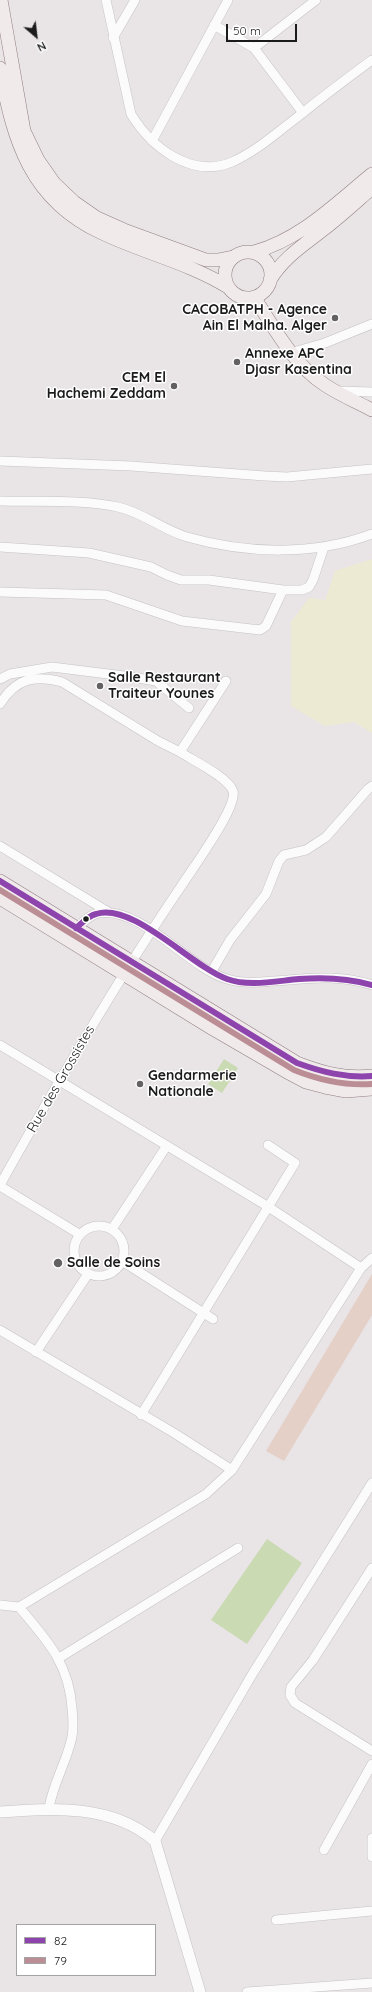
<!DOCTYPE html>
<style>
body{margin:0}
#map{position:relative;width:372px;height:1992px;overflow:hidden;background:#e9e4e6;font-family:Quicksand,sans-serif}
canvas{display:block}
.legend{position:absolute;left:16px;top:1924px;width:140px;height:52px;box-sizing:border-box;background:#fff;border:1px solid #a4a4a4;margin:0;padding:5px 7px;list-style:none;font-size:12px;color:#1b1b1b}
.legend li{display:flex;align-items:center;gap:8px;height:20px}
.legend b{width:20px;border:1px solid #a4a4a4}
.north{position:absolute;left:16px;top:16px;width:40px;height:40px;-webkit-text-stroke:3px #fff;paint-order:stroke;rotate:152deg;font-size:11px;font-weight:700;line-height:16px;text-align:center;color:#1b1b1b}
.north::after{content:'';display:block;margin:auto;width:14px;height:18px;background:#1b1b1b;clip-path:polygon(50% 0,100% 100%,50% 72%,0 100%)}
.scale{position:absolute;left:226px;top:24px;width:71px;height:18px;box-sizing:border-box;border:2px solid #1b1b1b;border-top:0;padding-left:5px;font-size:12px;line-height:14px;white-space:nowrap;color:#1b1b1b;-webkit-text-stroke:3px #fff;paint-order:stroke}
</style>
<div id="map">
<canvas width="372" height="1992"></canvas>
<ul class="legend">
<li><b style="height:5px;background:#8e44ad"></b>82</li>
<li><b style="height:5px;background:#bb8e96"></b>79</li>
</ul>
<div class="north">N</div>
<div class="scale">50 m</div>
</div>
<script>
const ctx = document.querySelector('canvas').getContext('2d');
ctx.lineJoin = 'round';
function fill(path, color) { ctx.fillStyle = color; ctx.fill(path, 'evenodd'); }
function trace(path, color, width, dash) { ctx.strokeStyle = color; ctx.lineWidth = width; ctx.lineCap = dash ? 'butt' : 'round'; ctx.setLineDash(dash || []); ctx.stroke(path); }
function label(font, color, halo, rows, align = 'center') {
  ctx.font = font + ' Quicksand,sans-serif'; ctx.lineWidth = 3; ctx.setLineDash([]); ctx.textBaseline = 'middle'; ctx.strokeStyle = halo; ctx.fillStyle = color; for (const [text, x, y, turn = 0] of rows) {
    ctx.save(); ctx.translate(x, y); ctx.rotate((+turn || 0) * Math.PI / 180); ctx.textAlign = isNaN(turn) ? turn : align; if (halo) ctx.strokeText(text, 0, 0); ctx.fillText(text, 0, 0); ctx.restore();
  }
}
fill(new Path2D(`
 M372 1274V1315L284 1461 266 1451Z`), '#e4d0c7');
fill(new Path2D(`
 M372 559V733L354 722 325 726 291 706V622L309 598 325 600 335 571Z`), '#edead3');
fill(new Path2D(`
 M224 1059 238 1068 222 1093 208 1084Z
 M267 1539 302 1563 247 1644 211 1620Z`), '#cadab3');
const minor = new Path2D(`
 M106 0 131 114C151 147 191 179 232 162 255 152 275 134 295 119 320 99 346 79 372 60
 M214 25 254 48 303 113
 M113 38 135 0
 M254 48 316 0
 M152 141 228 0
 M290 353 325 343 372 324
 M337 391 372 392
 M0 461 131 466 265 476 287 477 372 469
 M0 501C37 502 83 499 118 507 144 513 163 530 187 537 247 554 314 556 372 534
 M0 547 89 553 151 567 167 575 181 580H209L283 590H302L309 587 313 580 324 547
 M0 592 106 595 182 621 260 630 266 626 283 590
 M0 679 10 674 52 667 132 677 156 681 189 708
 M0 704C16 678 34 675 62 682L158 741 180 752
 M0 846 110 913
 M76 928C83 923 90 914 99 913 143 907 187 967 227 979 246 985 268 981 288 980 317 977 344 976 372 985
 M212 971 230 940 266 894 279 861 284 855 306 850 326 837 368 789 372 786
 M0 1045 267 1206 361 1268
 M0 1185C57 1083 116 982 182 885 192 869 238 807 233 791 228 777 192 760 180 752L226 681
 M0 1186 79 1234
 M74 1251a25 25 0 1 1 50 0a25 25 0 1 1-50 0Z
 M112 1229 166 1147
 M122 1261 213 1319
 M0 1330 174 1433 232 1470
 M36 1352 88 1274
 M141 1415 295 1163 268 1145
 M372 1568 313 1660 291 1687 290 1695 295 1703 372 1751
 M0 1605 19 1607 206 1494 232 1470 361 1268 372 1258
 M19 1607C46 1639 69 1663 72 1708 73 1718 74 1731 71 1741 65 1765 53 1784 49 1808
 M59 1658 238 1548
 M372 1838V1857
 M155 1841 253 1673 372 1483
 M324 1850 372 1764
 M276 1920 372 1911
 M247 1992 372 1983`);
const tertiary = new Path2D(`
 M0 1812C53 1808 112 1804 155 1841L200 1992`);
const secondary = new Path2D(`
 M1 0 24 131 38 160 54 183 74 202 97 218 124 230 206 260H218L233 257
 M0 68C13 140 30 200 102 233 144 253 189 263 228 287
 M225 275a23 23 0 1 1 46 0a23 23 0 1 1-46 0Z
 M254 252C301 239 335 204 372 174
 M270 280C284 257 304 245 324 229 341 216 356 202 372 188
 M254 297C275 329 293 364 325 385 340 395 357 402 372 410
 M0 881 297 1063C323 1073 345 1079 372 1076
 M0 898 213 1029 287 1072 306 1082 325 1087 346 1091 372 1089`);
trace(minor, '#c5c3c3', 10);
trace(tertiary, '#c5c3c3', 12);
trace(secondary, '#907f80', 14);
trace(minor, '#fcfbfb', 9);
trace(tertiary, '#fcfbfb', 11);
trace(secondary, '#f1eaeb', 13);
trace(new Path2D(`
 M0 881 297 1063C322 1072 345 1078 372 1076
 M76 928C82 923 88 916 96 914 133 902 191 966 227 979 249 987 276 981 299 979 324 977 348 978 372 985`), '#8e44ad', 6);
trace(new Path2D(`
 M0 890 294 1070C319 1080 344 1086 372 1084`), '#bb8e96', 6);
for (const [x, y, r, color] of [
 [335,318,4,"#636162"],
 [237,362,4,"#636162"],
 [174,386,4,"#636162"],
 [100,686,4,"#636162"],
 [86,919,3.5,"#1b1b1b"],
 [140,1084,4,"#636162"],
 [58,1263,5,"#636162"]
]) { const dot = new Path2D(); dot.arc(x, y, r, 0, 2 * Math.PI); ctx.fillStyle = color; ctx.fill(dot); trace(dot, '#fff', 1.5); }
label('bold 14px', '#1b1b1b', '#fff', [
 ["CACOBATPH - Agence",327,310,"right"],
 ["Ain El Malha. Alger",327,326,"right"],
 ["Annexe APC",245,354],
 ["Djasr Kasentina",245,370],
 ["CEM El",166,378,"right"],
 ["Hachemi Zeddam",166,394,"right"],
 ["Salle Restaurant",108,678],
 ["Traiteur Younes",108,694],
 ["Gendarmerie",148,1076],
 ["Nationale",148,1092],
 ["Salle de Soins",67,1263]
], 'left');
label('14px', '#1b1b1b', '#fff', [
 ["Rue des Grossistes",61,1079,-60]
]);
</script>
